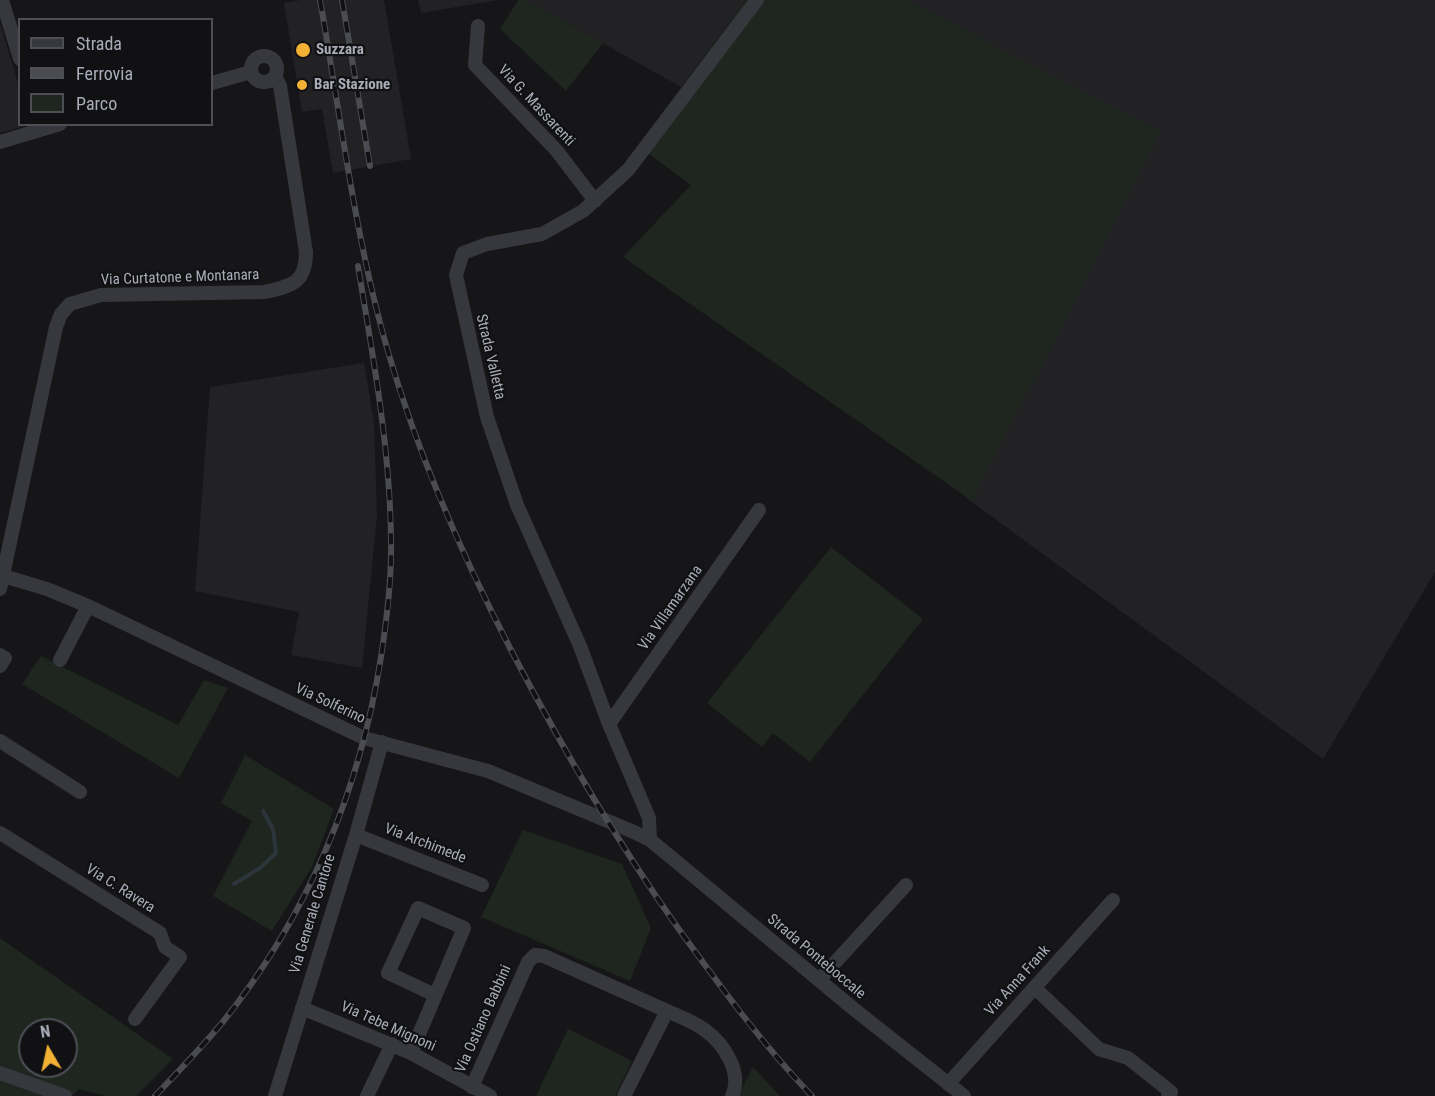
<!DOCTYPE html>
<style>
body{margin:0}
#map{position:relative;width:1435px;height:1096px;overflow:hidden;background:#161618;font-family:"Roboto Condensed",sans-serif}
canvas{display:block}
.legend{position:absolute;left:18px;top:18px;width:195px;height:108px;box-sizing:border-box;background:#111113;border:2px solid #4d4f55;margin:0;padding:8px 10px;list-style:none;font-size:18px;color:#a8adb8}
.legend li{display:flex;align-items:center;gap:12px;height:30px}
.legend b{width:30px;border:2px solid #4d4f55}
.north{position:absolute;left:18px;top:1018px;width:60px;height:60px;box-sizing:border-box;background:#111113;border:2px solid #4d4f55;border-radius:50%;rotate:351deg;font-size:16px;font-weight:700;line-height:24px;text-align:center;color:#a8adb8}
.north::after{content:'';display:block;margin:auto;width:21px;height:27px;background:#f2b134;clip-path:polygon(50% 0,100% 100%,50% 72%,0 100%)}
</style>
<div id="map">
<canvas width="1435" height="1096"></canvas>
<ul class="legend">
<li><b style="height:8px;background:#37383d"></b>Strada</li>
<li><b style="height:8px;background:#4a4c52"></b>Ferrovia</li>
<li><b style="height:16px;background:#1e261f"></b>Parco</li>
</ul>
<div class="north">N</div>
</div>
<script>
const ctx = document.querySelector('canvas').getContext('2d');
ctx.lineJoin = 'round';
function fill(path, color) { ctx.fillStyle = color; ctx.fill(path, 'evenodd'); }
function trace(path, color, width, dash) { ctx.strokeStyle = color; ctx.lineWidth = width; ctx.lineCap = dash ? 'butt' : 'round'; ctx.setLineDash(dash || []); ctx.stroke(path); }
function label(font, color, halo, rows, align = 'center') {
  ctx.font = font + ' "Roboto Condensed",sans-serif'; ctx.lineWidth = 4.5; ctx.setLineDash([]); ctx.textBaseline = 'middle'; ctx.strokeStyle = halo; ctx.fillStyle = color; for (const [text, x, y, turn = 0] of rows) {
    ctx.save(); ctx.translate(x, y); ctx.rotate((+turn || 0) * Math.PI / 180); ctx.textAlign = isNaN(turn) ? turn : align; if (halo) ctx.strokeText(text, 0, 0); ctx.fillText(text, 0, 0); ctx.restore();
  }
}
fill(new Path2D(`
 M301 0H384L411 159 333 173 322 109 302 112 284 3Z
 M418 0H498L421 13Z
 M526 0H746L681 87Z
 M907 0H1435V572L1323 759 965 497 1156 131Z
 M0 23 19 86 20 124 29 125 0 133Z
 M364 363 374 422 377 515 362 668 291 655 299 612 195 591 210 387Z`), '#222225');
fill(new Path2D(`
 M518 0H526L603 43 566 91 500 29Z
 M746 0H907L1161 132 972 501 623 257 691 185 638 146Z
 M831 547 923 619 810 762 773 733 762 747 707 703Z
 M41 656 178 725 204 680 228 688 179 778 22 684Z
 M245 755 334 809 312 867 272 931 213 896 252 821 221 803Z
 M523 830 622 864 651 928 630 981 481 917Z
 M0 938 173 1059 136 1096H105L79 1089 72 1096H0ZM30 1030H66V1066H30Z
 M568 1029 632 1061 615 1096H536Z
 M753 1067 780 1096H738Z`), '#1e261f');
trace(new Path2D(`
 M234 884 260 868 276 853 273 829 263 811`), '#2c353c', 4);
trace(new Path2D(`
 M2 0 20 59
 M478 26 475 65 557 151 595 201
 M251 69a13 13 0 1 1 26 0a13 13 0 1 1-26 0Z
 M212 83 251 72
 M0 142 60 124
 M0 575 47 589 88 606 364 738 488 771 634 832 650 840 672 858 855 1010 964 1096
 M0 589 56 327 61 314 70 304 101 295 265 292C292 286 306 283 306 252L280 86 275 76
 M0 655 5 658 0 666
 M60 660 88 606
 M609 724 759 510
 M0 741 80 792
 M0 833 160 933 165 947 180 957 135 1019
 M356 835 482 885
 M650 840 649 818 609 724 580 646 517 505 487 417 456 275 463 253 487 244 542 234 583 211 628 170 757 0
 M819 980 906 885
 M1035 988 1099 1049 1128 1058 1171 1092 1168 1096
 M302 1008 411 1053 490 1096
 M667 1011C679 1016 694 1022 705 1030 724 1044 743 1073 732 1096
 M411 1053 464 928 418 908 388 973 435 995
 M0 1073 65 1096
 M948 1084 1113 900
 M472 1087 528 962 535 955 544 956 667 1011 624 1096
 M275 1096 356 835 382 742
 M367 1096 392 1044`), '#37383d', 14);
const rail = new Path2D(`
 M320 0C341 118 355 240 389 355 419 457 462 555 511 650 561 746 615 839 678 928 720 986 762 1044 812 1096
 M342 0 370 166
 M155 1096C178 1072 201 1048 222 1023 307 917 360 791 381 657 387 618 392 579 391 540 390 447 373 357 358 266`);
trace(rail, '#4a4c52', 6);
trace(rail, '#111113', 4, [11]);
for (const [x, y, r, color] of [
 [303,50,8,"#f2b134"],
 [302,85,6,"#f2b134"]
]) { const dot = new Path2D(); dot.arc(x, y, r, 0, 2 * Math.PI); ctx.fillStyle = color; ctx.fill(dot); trace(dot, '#111113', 2); }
label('bold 15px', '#a8adb8', '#111113', [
 ["Suzzara",316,50],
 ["Bar Stazione",314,85]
], 'left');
label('15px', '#a8adb8', '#111113', [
 ["Via G. Massarenti",536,106,47],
 ["Via Curtatone e Montanara",180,278,-2],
 ["Strada Valletta",490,357,77],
 ["Via Villamarzana",671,608,-55],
 ["Via Solferino",330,704,25],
 ["Via Archimede",425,844,21],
 ["Via C. Ravera",120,889,32],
 ["Via Generale Cantore",313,914,-73],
 ["Strada Ponteboccale",816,957,40],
 ["Via Anna Frank",1018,981,-48],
 ["Via Ostiano Babbini",484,1019,-66],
 ["Via Tebe Mignoni",388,1027,24]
]);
</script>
